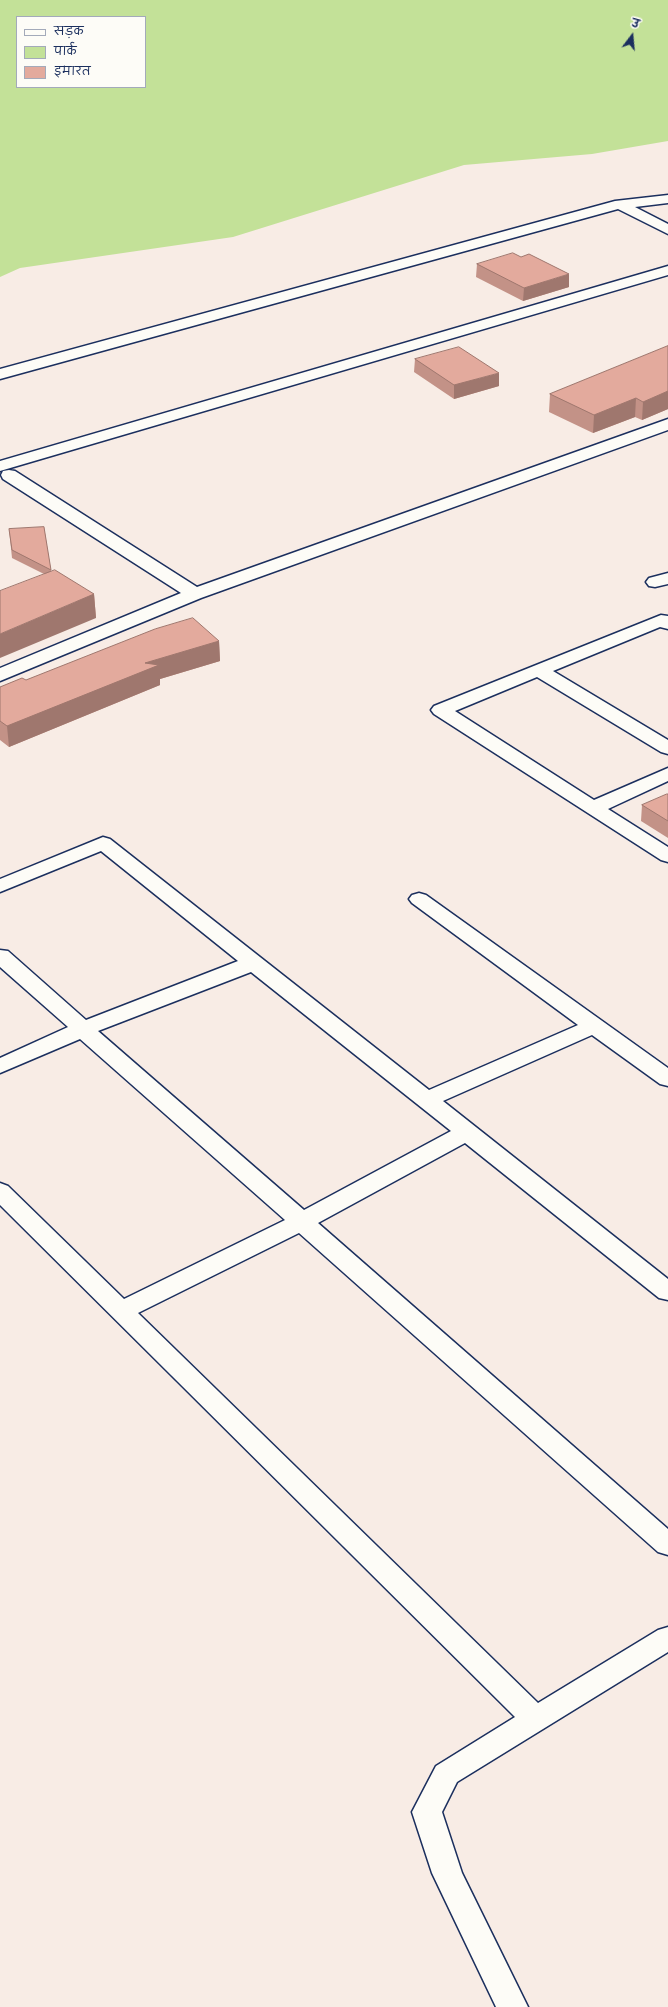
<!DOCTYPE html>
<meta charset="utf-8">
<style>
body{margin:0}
#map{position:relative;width:668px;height:2007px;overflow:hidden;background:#f8ece5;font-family:Mynerve,"Playpen Sans Deva",sans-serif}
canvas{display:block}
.legend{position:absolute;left:16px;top:16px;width:130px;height:72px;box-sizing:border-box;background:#fdfcf7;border:1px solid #a3aaba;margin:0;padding:5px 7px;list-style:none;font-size:12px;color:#1b2f5e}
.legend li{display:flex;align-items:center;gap:8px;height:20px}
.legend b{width:20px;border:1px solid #a3aaba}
.north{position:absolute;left:612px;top:16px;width:40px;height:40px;-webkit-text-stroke:3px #fdfcf7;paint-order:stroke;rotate:16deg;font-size:11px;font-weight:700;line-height:16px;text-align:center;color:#1b2f5e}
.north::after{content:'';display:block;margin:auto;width:14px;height:18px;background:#1b2f5e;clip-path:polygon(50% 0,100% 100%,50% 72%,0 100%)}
</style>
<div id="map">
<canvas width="668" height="2007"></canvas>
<ul class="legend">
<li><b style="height:5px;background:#fdfcf7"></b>सड़क</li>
<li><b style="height:11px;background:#c3e198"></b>पार्क</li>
<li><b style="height:11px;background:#e3aa9d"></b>इमारत</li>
</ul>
<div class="north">उ</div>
</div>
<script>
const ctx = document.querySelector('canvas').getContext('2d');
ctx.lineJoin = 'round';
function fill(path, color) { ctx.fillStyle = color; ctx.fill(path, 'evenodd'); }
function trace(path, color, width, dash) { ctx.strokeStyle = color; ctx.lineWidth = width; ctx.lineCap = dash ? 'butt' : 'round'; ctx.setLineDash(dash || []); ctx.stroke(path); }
fill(new Path2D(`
 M0 0H668V141L592 154 464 165 233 237 20 268 0 277ZM17 17H145V87H17Z`), '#c3e198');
const minor = new Path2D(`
 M668 195V203L635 207 668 224V234L618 209 0 379V369L615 201Z
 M668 266V275L0 471V461Z
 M668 419V430L201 598 0 681V668L181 593 3 479 1 475 3 471 9 470 15 471 197 587Z
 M668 573V584L655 587 649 586 646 582 649 578Z
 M661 615 668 616V629L660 627 553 671 668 740V754L661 752 537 677 455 711 594 800 668 768V781L608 809 668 847V862L661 860 434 714 431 710 434 706Z
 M103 837 110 839 429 1090 578 1025 412 903 409 899 412 895 419 893 426 895 668 1068V1086L660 1084 592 1035 443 1101 668 1279V1300L659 1298 465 1143 318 1223 668 1529V1555L658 1552 299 1233 138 1313 538 1703 658 1630 668 1627V1652L457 1782 442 1812 462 1873 528 2007H496L432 1873 412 1812 436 1766 515 1717 0 1205V1183L8 1186 124 1299 285 1220 80 1039 0 1073V1058L68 1027 0 967V950L8 951 86 1020 238 961 101 851 0 892V879ZM251 972 451 1131 304 1210 98 1031Z`);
trace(minor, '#1b2f5e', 3);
fill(minor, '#fdfcf7');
fill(new Path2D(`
 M477 264 569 287 523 301 476 277Z
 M668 346V409L642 420 635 417 593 433 549 412 550 394Z
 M415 359 499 386 454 399 414 372Z
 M44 527 51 571 94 594 96 618 44 574 12 558 9 529Z
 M219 641 220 661 160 679V685L9 747 0 740V687L26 680Z
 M668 794V838L641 821 642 805Z`), '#c39287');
fill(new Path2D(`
 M569 274V287L523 301 524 288Z
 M499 373V386L454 399V385Z
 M668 391V409L642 420 643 402Z
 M636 398 635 417 593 433 594 415Z
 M94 594 96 618 0 658V634Z
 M219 641 220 661 160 679V685L9 747 7 726 145 663Z`), '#9f776e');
const building = new Path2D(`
 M513 253 521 257 529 254 569 274 524 288 477 264Z
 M668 346V391L643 402 636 398 594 415 550 394Z
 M459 347 499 373 454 385 415 359Z
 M44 527 51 570 12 550 9 529Z
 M55 570 94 594 0 634V591Z
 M193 618 219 641 145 663 159 665 7 726 0 721V687L22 678 26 680 155 629Z
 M667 794H668V821L642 805Z`);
fill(building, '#e3aa9d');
trace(building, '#9f776e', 1);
</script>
